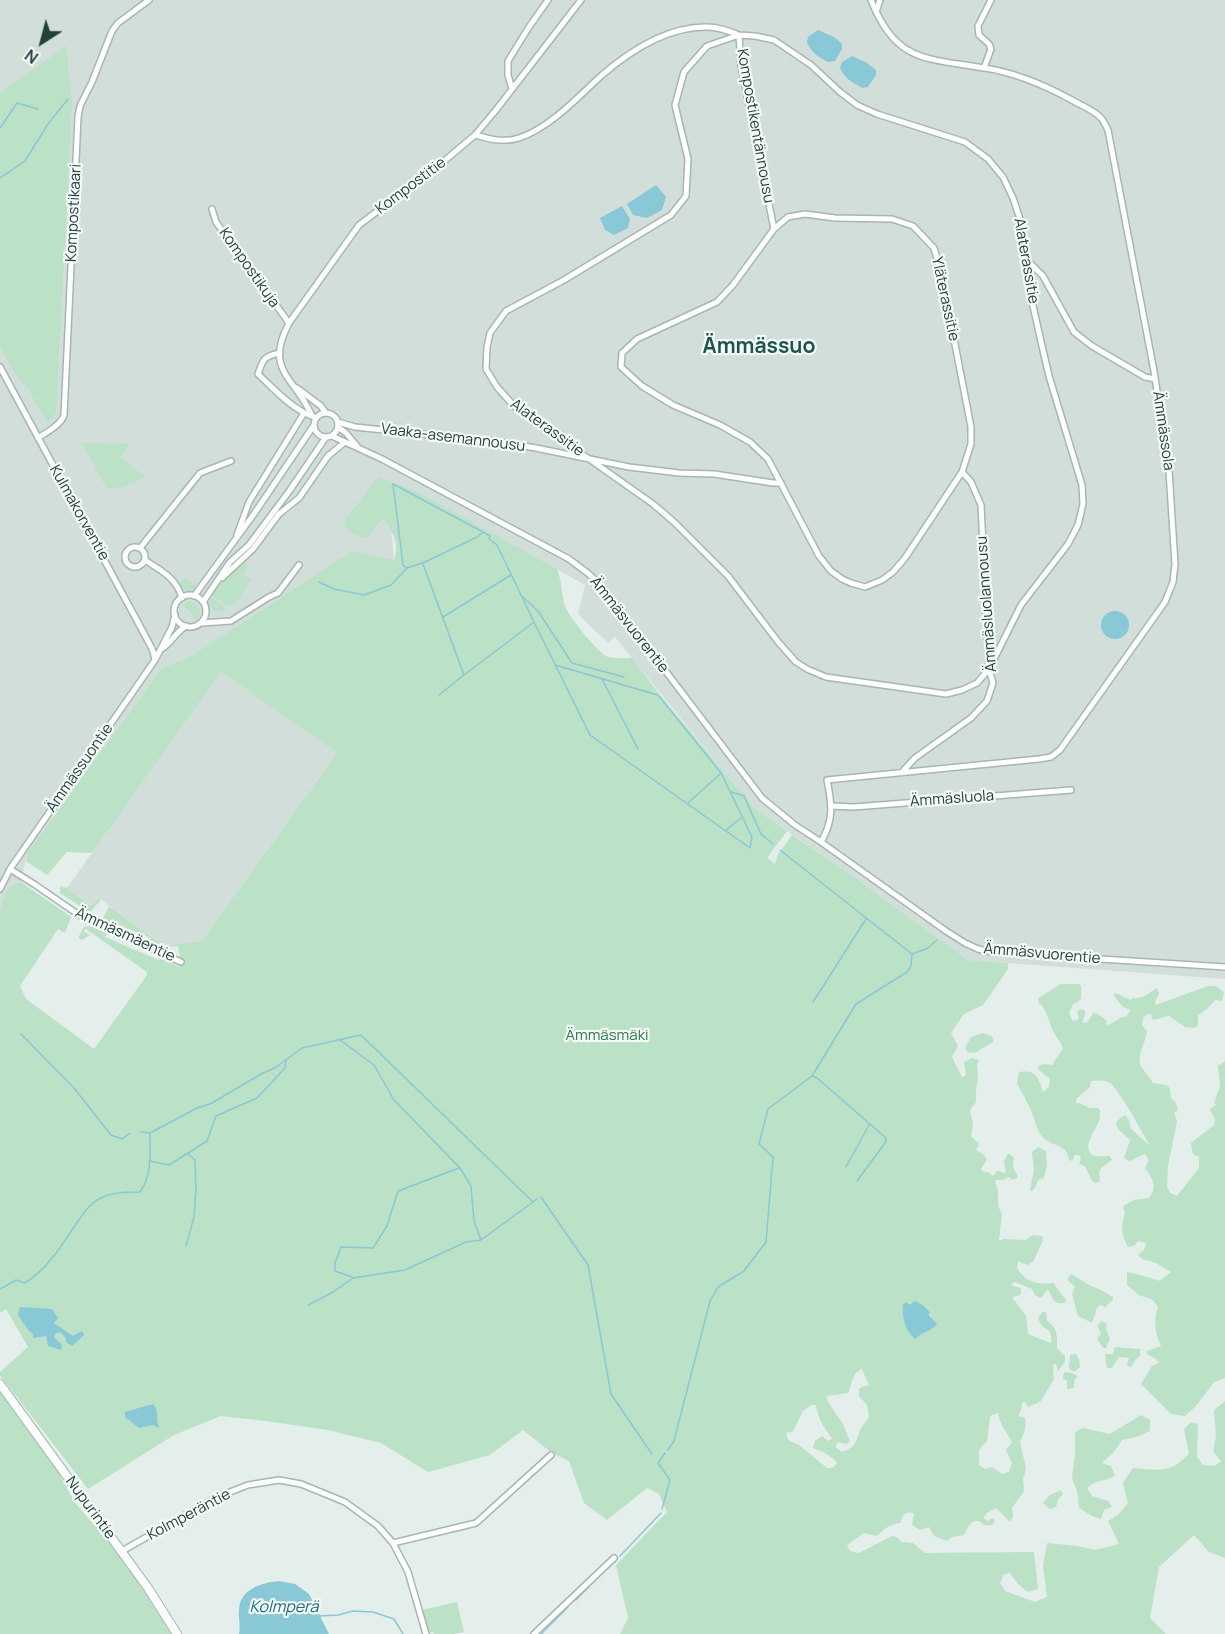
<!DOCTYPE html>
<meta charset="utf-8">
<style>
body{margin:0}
#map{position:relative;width:1225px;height:1634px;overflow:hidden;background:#e4eeea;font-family:Manrope,sans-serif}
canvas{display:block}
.north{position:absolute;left:12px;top:12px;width:60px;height:60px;-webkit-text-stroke:4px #f5faf8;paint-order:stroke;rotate:216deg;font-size:16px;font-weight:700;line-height:24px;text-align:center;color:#22413a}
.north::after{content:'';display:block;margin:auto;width:21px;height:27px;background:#22413a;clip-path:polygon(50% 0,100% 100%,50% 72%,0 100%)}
</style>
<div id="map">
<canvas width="1225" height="1634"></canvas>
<div class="north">N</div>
</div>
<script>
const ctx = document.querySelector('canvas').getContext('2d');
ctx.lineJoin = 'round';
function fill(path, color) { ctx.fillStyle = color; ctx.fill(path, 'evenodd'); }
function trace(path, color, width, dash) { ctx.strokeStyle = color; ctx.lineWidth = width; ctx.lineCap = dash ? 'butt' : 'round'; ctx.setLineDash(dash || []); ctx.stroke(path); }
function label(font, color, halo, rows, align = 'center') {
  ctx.font = font + ' Manrope,sans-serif'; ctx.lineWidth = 4.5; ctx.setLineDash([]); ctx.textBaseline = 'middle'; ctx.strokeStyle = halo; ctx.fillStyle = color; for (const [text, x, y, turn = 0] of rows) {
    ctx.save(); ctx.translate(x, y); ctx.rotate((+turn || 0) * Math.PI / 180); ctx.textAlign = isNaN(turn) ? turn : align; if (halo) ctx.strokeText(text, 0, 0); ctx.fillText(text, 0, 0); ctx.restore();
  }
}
fill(new Path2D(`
 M0 0H1225V979L968 960 837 865 752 807 744 792 739 790 615 637 608 643 578 614 585 585 425 496 391 530 394 560 352 551 191 656 162 668 27 853 21 882 16 883 4 897 0 911Z
 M221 672 337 753 202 941 164 946 99 898 92 906 67 888Z`), '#d2ded9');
fill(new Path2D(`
 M66 46 72 104 56 413 48 423 28 389 12 369 0 346V93Z
 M82 443 130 444 121 457 145 477 121 488 107 489Z
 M380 477 425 496 557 569C562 581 561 594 565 606 568 616 599 654 608 657 615 659 624 658 632 658L660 695 739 790 744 792 752 807 787 831 767 858 775 864 777 856 792 835 837 865 968 960 1008 963V969L983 1005 964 1014 951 1033 958 1046 952 1057 962 1077 966 1075 964 1062 972 1058 979 1060 977 1065 978 1076 976 1090V1102L970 1110 973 1125 971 1136 979 1144 976 1150 983 1154 987 1159 981 1169 983 1172H988L993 1176 997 1171 1006 1173 1004 1161 1008 1154H1010L1014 1158 1013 1167 1018 1177 1013 1180 1009 1177 1003 1180H996L995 1181 998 1190V1206L1002 1214 999 1240 1000 1241 1003 1239 1025 1240 1033 1235 1042 1236 1043 1240 1033 1262 1027 1265 1018 1261 1017 1268C1025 1282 1038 1285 1053 1283L1066 1300 1065 1303C1054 1304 1053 1300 1049 1291L1047 1290 1041 1298 1035 1295 1032 1289 1015 1282 1011 1284 1013 1286 1021 1288V1295L1012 1297 1026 1316 1028 1334 1050 1343 1052 1341 1050 1332 1041 1325 1038 1318 1042 1312H1046L1047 1321C1058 1328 1057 1336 1057 1348L1065 1356V1362L1058 1371 1056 1364 1053 1365 1054 1379 1041 1401 1028 1407 1025 1402 1022 1403 1021 1410 1018 1416 1025 1418C1027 1427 1024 1434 1020 1442L1026 1469 1023 1479 1024 1491 1012 1508 1013 1517 1010 1522 996 1508 988 1512 983 1518 987 1521 993 1518 995 1521 992 1525H984L979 1521H974L969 1525 964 1535 952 1537 947 1541 934 1536 929 1527 920 1530 912 1525 914 1514 910 1512 904 1514 900 1523C890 1524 884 1529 877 1536L864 1533 847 1545 850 1551 859 1553 892 1536 897 1537 901 1542 913 1543 925 1553 1034 1552 1038 1589 1028 1592 1018 1584 1010 1573 1004 1574 1000 1583 1005 1591 1035 1602 1047 1597 1043 1565 1047 1543 1077 1546 1095 1550 1119 1544 1108 1521 1118 1515 1128 1503 1123 1483 1133 1468C1158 1470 1170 1474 1189 1454L1184 1429 1191 1422 1198 1424 1197 1457 1203 1465 1215 1466 1221 1461 1213 1451 1216 1437 1214 1410 1225 1401V1558L1209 1552 1194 1535 1159 1567 1150 1618 1166 1634H620L628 1618 616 1565 667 1512 659 1494 647 1488 607 1520 584 1503 569 1461 552 1453 523 1430 490 1455 428 1472 381 1443 328 1430 266 1421 221 1416 174 1435 88 1489 0 1375V1372L28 1347 6 1309 0 1313V911C3 899 7 884 21 882L71 917 65 933 58 929 20 986 26 999 94 1049 147 975V972L86 929H85L84 932 90 935 82 940 78 938 84 927 90 926 107 933 105 937 158 960 162 958 179 967 181 962 178 946 167 947 166 950 149 943 150 938 110 921 107 926 103 923V918L109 906 164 946 202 941 337 753 221 672 92 853 67 852 47 875 26 861 27 853 162 668 191 656 352 551 394 560C400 542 393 533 383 518L367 538C357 536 350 533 344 525L345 521 374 482ZM924 1306 930 1312 933 1329 910 1335 904 1320ZM862 1369 869 1385 862 1387 859 1389V1396L867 1405 869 1417C866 1422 862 1426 860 1430 856 1443 856 1447 842 1452L835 1447 838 1442 846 1444 850 1442 843 1424 828 1402 826 1396 848 1393C852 1385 852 1372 862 1369ZM811 1405H816C819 1423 824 1425 832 1439L828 1441 822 1436 815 1441 813 1448C822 1451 832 1456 837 1463L833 1468H827L799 1445 788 1440 786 1433 793 1431 803 1411ZM998 1413C999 1423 1007 1433 1012 1442L1006 1450 1012 1463 1009 1472 1002 1474 992 1467 985 1469 979 1465V1450L987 1441 990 1416Z
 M244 563 248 567 243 574 251 580 238 600 229 607 212 595 218 587Z
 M185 578 196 587 195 590 189 592 183 589 179 584Z
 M211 597 227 609 219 612 213 610 208 603Z
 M188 601 195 603 200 610V615L195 620 190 612 182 605Z
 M60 886 67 888 91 906 99 898 101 900 91 911 86 912V910L60 893Z
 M1061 984H1079L1081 986V998L1078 1002 1073 1004 1069 1013 1073 1021 1079 1019 1077 1011 1081 1009 1085 1011V1015L1082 1022 1087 1023 1093 1013 1098 1014 1107 1021 1106 1024 1109 1025 1120 1018 1127 1016 1130 1010 1123 1007 1114 996 1115 993 1131 1000 1132 998C1142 1000 1149 993 1157 988L1159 994 1155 1002 1156 1005 1208 986H1216L1224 992 1222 1001 1215 1000 1207 1009 1198 1015V1025L1195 1028 1185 1027 1169 1016 1153 1020 1151 1014H1148L1143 1018 1142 1025 1147 1031C1146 1044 1135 1055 1142 1068 1145 1073 1150 1077 1153 1083L1166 1085 1170 1088 1171 1098 1176 1103 1178 1110 1176 1112 1174 1111 1177 1122 1168 1166 1167 1187 1170 1193 1177 1196 1199 1168V1157C1191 1155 1192 1150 1191 1143L1214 1125 1215 1119 1210 1110 1212 1107 1217 1105 1214 1103 1220 1086 1218 1066 1225 1061V1378L1214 1382 1196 1406 1185 1416 1171 1414 1141 1384 1152 1366 1159 1363 1156 1359 1147 1354V1351L1161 1346C1155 1333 1153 1320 1158 1307L1153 1300 1139 1295 1127 1285V1272L1133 1273 1160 1281 1171 1272 1156 1263 1142 1259 1138 1255 1144 1250 1146 1243 1138 1241 1134 1246 1128 1247C1121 1235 1121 1225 1125 1213L1123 1206 1134 1200 1149 1198C1158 1186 1153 1179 1145 1168L1149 1160 1145 1154 1129 1161 1124 1158 1130 1140 1118 1129 1116 1124 1118 1120 1125 1115 1129 1120 1131 1129 1149 1145C1145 1136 1117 1087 1110 1083 1105 1080 1097 1080 1091 1081L1090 1087 1076 1099 1077 1104 1079 1103 1090 1108H1098L1100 1111C1100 1114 1100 1119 1099 1121 1096 1129 1079 1151 1095 1156 1099 1157 1106 1156 1110 1156L1112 1160 1101 1168 1099 1173 1100 1181 1095 1183 1092 1181 1085 1166 1079 1164 1081 1159 1079 1155H1075L1072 1161 1069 1160C1067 1144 1055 1147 1045 1139 1037 1134 1036 1122 1032 1113 1028 1103 1022 1093 1017 1083L1019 1072C1036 1069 1039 1078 1043 1092L1049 1087 1050 1079 1039 1070 1038 1066 1044 1064 1053 1065 1054 1061 1063 1049C1061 1042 1056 1037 1053 1031 1048 1021 1048 1011 1039 1003L1038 998Z
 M983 1033 992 1036 994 1041C989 1046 982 1047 977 1052L969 1053 965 1048 971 1037Z
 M1038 1147 1046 1151 1047 1165 1044 1178 1038 1180 1035 1188 1032 1191 1030 1190 1034 1170 1032 1152Z
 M1071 1274 1089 1285 1101 1290 1113 1297V1300L1105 1307 1100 1305 1097 1308 1092 1323 1078 1316 1072 1294 1075 1286 1067 1280Z
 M1102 1321 1107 1324 1106 1329 1110 1339 1106 1348H1103L1097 1339 1101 1334 1099 1330 1098 1325Z
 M1115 1347 1140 1349V1356L1135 1360 1132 1366 1129 1367 1127 1365 1129 1358 1119 1357 1112 1368H1107L1105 1354H1113Z
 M1076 1354 1079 1360 1080 1367 1074 1372 1069 1368 1070 1355Z
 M1064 1372 1072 1373 1078 1376 1074 1381V1388L1067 1389V1381L1063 1378Z
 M0 1390 52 1461 75 1503 94 1525 96 1526 126 1563 171 1634H0Z
 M1141 1415 1150 1420V1431L1136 1437 1122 1440 1114 1452 1102 1463 1111 1466 1115 1476C1103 1482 1097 1479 1087 1488L1092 1496 1108 1501 1112 1507 1104 1510 1101 1519 1092 1516 1079 1508 1077 1491 1072 1478 1075 1454V1432L1083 1428 1110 1434Z
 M1061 1490 1063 1494 1058 1500 1056 1507 1050 1509 1043 1503 1050 1495Z
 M457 1602 464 1632 454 1634H434L433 1632 428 1633 422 1610Z`), '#bbe1c6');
fill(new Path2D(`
 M818 30 834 37 842 44V49L835 61 828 62C819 57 811 53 807 42L808 37Z
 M852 56 867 63 876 70V75L868 87 862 88C852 82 844 78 840 68L842 62Z
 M656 185 666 197 662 210 647 218 633 215 627 204Z
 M622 206 630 219 628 228 614 235 605 230 600 218Z
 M1101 625a14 14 0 1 1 28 0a14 14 0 1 1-28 0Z
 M915 1301 924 1306 930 1312 929 1315 937 1324C932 1332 922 1331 915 1339 905 1331 902 1317 903 1305L906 1302 910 1305Z
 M20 1307 52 1309 58 1318 54 1323 73 1336 82 1331 84 1335 72 1346 66 1342V1338L60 1332 56 1333 54 1337 62 1345 61 1350 48 1346 46 1336 33 1338V1334L29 1331 18 1315Z
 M153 1404C161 1415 154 1419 160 1428L152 1425 139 1428 125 1417V1412Z
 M279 1581 295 1584 309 1594 329 1634H239C241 1625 238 1618 239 1610 240 1589 261 1583 279 1581Z`), '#89c8d6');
trace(new Path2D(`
 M0 128 17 103 38 109
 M0 178 25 161 48 124 68 99
 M423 564 464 675 534 622 497 545 489 539 490 536 483 532
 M319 582 334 589 364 595 391 585 407 568 425 562 477 537 483 532 393 484 403 565 407 568
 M523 597 538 611 572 663 624 677
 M443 617 511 575
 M534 622 590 735 750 848 752 837 721 773 658 695 555 665
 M602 679 638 749
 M439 695 464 675
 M731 792 744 796 761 834 773 844
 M688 803 720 774
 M726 830 741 818
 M780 850 912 954 928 948 937 940
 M813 1002 866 919
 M21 1034 74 1088 111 1135 122 1139 130 1133
 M340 1040 374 1065 394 1100 460 1168 471 1186 474 1221 481 1240
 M812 1076 817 1078 886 1138 885 1143 857 1181
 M140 1132 150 1133 197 1108 210 1104 263 1073 275 1068 302 1048 361 1035 532 1201
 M150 1161 169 1165 207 1141 216 1116 257 1098 285 1068 286 1060
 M846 1167 869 1125
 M541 1197 588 1265 611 1394 652 1454
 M186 1246 194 1217 196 1190 195 1160 188 1154
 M352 1277 335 1271V1263L341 1247 373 1248 387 1226 398 1191 459 1168
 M0 1289 16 1280 25 1283C47 1269 60 1248 74 1227 81 1217 88 1205 99 1199 111 1192 127 1192 140 1192 152 1175 150 1154 150 1134
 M308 1305 333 1292 353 1278 405 1270 466 1242 481 1240 537 1199
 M668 1450 674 1441 710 1301 718 1287 744 1271 766 1242 773 1157 759 1144 768 1109 812 1076 856 1004 907 972 911 966 912 954
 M662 1509 670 1480 658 1463 665 1453
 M620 1556 661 1513
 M614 1562 617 1559
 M576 1600 608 1567
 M319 1616 338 1615 353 1611 373 1612 394 1619 403 1634
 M541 1634 568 1607`), '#89c8d6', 1.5);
const street = new Path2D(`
 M871 0C896 63 926 58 984 68 1013 72 1044 85 1070 99 1080 105 1094 110 1101 118 1104 121 1106 127 1108 130L1154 371 1169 471 1175 564 1173 582 1165 602 1060 750 1051 757 1039 759 827 780C832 804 834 820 821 842L946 931 965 943 978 949 992 952 1225 967
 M876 12 880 0
 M739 35 755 36 774 40 811 65 840 92 857 105 877 114 965 142 988 159 1003 177 1013 198 1020 219 1028 261 1033 306 1042 346 1049 376 1082 485 1083 504 1078 525 1068 544 1021 605 989 669 977 683 962 690 946 694 826 677 807 669 796 662 779 643 728 576 674 522 653 504 514 406 497 387 486 369 487 347 490 333 506 311 564 280 671 215 686 196 688 159 675 105 684 72 707 46Z
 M984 68 991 49 989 44 979 35 978 26 991 0
 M512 89 508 75V61L529 27 548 0
 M475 135C489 139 504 143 519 138 550 128 579 96 602 75 631 50 669 26 708 27 719 27 729 31 739 35L741 66 774 229
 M212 209 216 222 289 323
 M805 214 835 218 892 219 913 226 934 248 942 277 971 427V444L962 472 905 558 893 572 882 580 865 587 851 583 842 579 831 571 819 556 768 459 750 442 720 425 673 405 642 386 621 367 622 353 637 339 717 302 733 285 774 229 788 217Z
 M1028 261 1043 276 1074 332 1092 346 1145 377 1155 379
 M280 353C264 356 263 359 258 374 272 387 286 403 303 412 307 415 311 415 316 418
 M0 367 148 641 153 651 155 660
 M297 388 321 406 325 412
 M314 425a12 12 0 1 1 24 0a12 12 0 1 1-24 0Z
 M311 414C294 376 264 371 289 323L359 225 443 162 475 135 496 110 581 0
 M338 422 355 427 507 443 536 448 629 467 679 473 714 474 773 483H781
 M338 427 346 433 357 446
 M332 436 382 459 569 559 589 574 601 586 762 798 795 825 821 842
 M38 438C47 432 61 425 64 415L78 117 80 106 92 82 112 31 118 23 149 0
 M237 535 249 502 304 413
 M125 557a10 10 0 1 1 20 0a10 10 0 1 1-20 0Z
 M140 548 200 473 231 461
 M145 560C161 571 176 577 182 598
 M222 578 253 549 279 514 299 498 328 456 345 442
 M174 611a16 16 0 1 1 32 0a16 16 0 1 1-32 0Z
 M194 596 254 514 314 425
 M203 602 230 562 249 545 290 490 326 437
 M201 623 231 621 269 597 278 593 299 565
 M163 648C172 642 176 632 186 626
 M903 771 915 758 971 718 987 701 993 683 989 669 981 505 971 482 962 472
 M832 806 854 807 1071 790
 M10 869 34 884 82 917 181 962
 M0 889 10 869 155 660 172 627 175 615
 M393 1543 476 1523 551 1455
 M122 1551 217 1497 248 1485 279 1480 301 1484 345 1502 378 1526 393 1543 408 1572 426 1634
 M534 1634 614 1558`);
const secondary = new Path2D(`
 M0 1384 148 1588 177 1634`);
trace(street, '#a6b7b2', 8);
trace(secondary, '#a1bbb2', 10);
trace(street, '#fff', 5);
trace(secondary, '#fff', 8);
label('15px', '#22413a', '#f5faf8', [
 ["Kompostikentännousu",755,126,80],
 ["Kompostitie",411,186,-37],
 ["Kompostikaari",74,213,-87],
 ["Alaterassitie",1026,261,80],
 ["Kompostikuja",249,268,55],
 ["Yläterassitie",945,299,78],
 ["Alaterassitie",547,428,36],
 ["Ämmässola",1163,431,82],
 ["Vaaka-asemannousu",453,438,7],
 ["Kulmakorventie",79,513,61],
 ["Ämmäsluolannousu",987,604,-94],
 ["Ämmäsvuorentie",629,625,52],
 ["Ämmässuontie",80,768,-55],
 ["Ämmäsluola",952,799,-4],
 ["Ämmäsmäentie",125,935,25],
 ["Ämmäsvuorentie",1042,954,5],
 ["Nupurintie",90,1508,54],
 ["Kolmperäntie",189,1515,-28]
]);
label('15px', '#297b4b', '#f5faf8', [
 ["Ämmäsmäki",607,1036]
]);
label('italic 16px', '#176d82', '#f5faf8', [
 ["Kolmperä",284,1608]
]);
label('bold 21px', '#1c5549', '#f5faf8', [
 ["Ämmässuo",759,347]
]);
</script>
